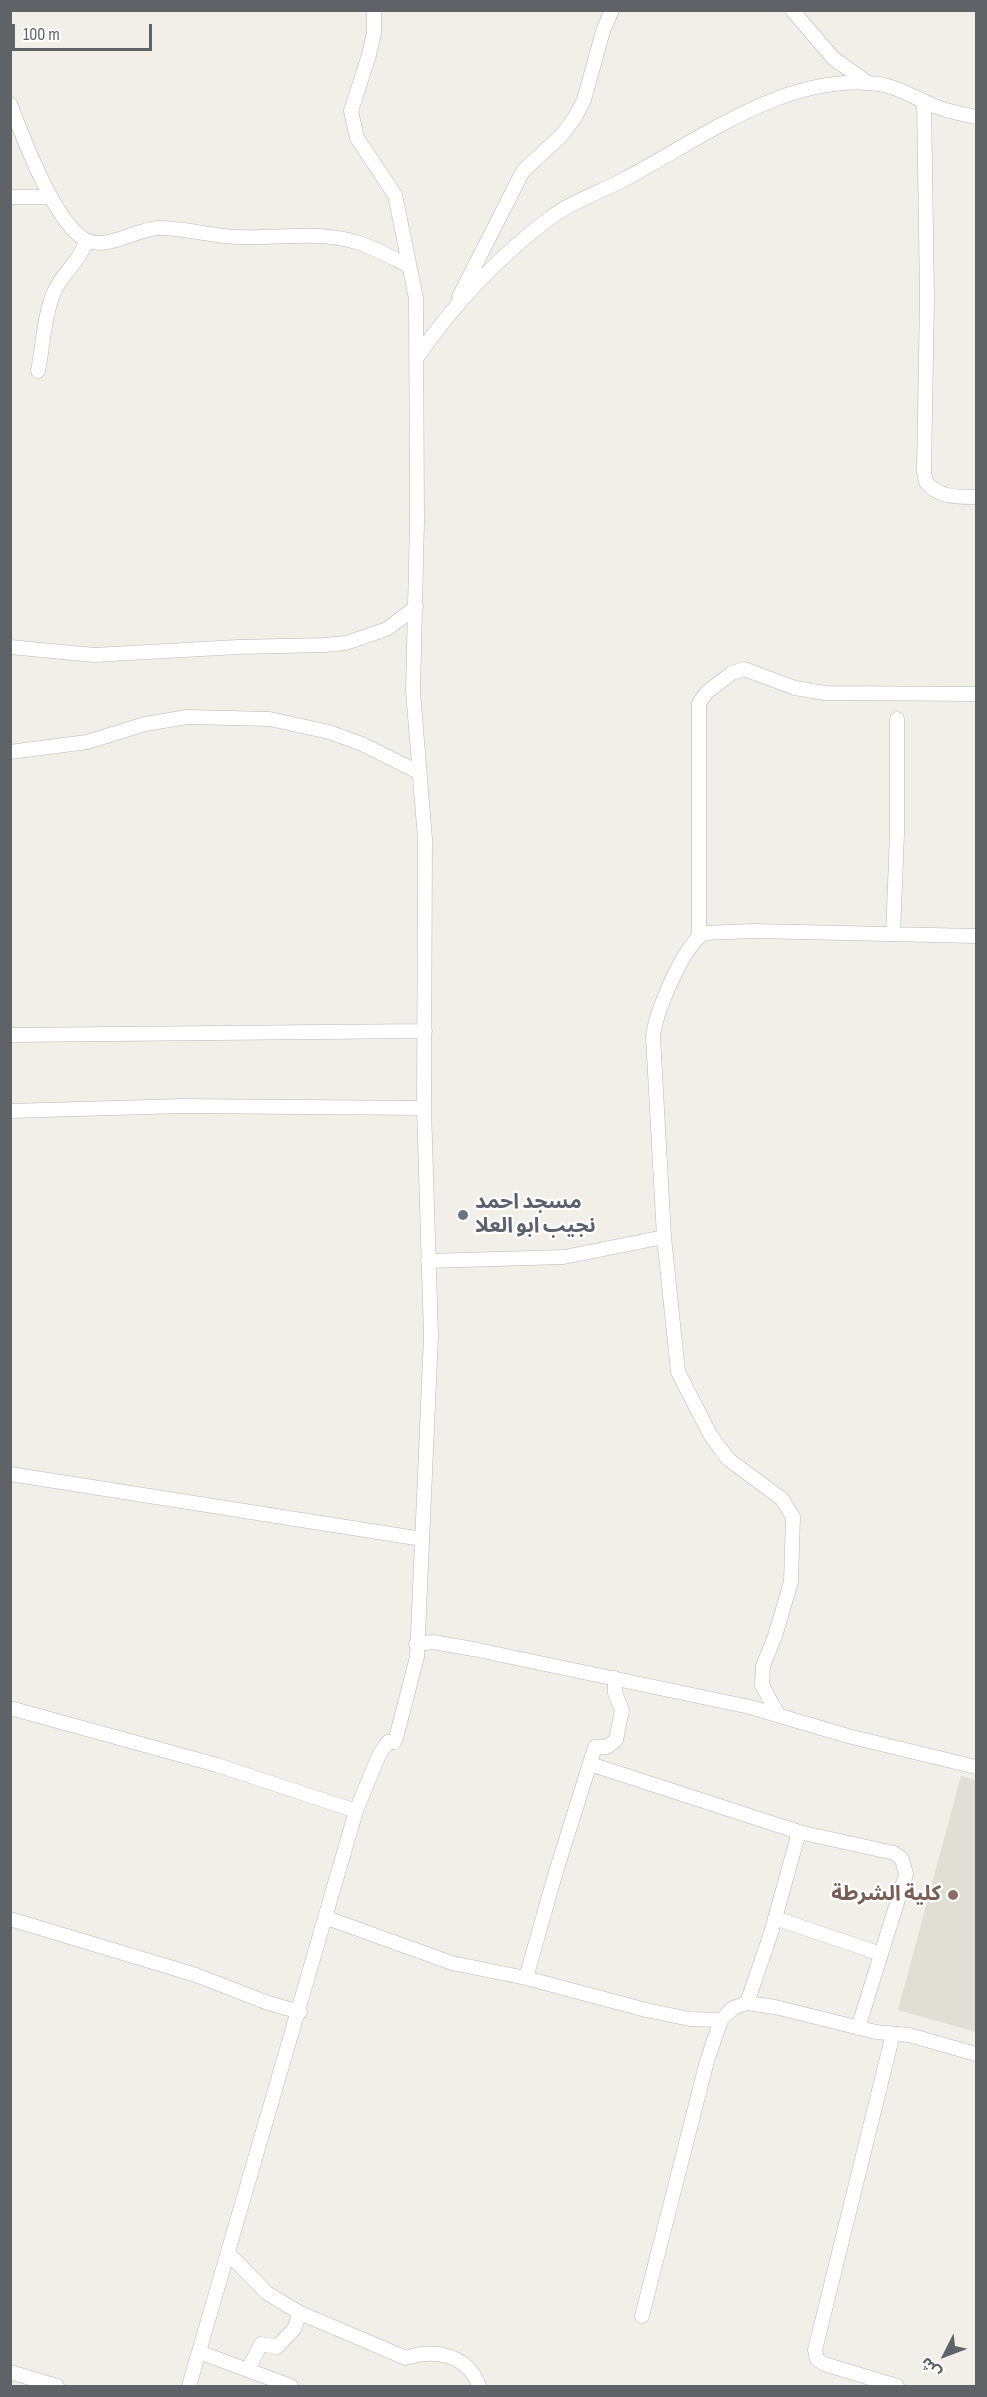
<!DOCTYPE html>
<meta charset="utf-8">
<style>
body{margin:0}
#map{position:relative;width:987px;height:2397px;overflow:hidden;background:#f1efe8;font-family:"Sofia Sans Condensed","Noto Sans Arabic",sans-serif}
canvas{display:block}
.frame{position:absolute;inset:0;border:12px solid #5f6368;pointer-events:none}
.north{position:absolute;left:915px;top:2325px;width:60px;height:60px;-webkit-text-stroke:4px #fff;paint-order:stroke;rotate:228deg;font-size:16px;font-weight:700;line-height:24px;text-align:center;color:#5f6368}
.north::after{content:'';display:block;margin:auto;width:21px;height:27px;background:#5f6368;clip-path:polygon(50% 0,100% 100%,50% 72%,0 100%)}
.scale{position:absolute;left:12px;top:24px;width:140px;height:27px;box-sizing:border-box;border:3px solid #5f6368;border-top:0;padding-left:8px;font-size:18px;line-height:21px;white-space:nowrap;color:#5f6368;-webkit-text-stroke:4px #fff;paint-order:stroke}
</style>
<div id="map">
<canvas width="987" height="2397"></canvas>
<div class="frame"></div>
<div class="north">ش</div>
<div class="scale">100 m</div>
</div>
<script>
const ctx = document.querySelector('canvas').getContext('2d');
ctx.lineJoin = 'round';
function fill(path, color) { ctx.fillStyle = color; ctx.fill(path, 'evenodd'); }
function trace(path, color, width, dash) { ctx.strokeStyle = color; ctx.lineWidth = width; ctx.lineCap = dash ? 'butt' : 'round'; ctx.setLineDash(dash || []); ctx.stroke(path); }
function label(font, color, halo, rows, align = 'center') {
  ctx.font = font + ' "Sofia Sans Condensed","Noto Sans Arabic",sans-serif'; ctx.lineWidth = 4.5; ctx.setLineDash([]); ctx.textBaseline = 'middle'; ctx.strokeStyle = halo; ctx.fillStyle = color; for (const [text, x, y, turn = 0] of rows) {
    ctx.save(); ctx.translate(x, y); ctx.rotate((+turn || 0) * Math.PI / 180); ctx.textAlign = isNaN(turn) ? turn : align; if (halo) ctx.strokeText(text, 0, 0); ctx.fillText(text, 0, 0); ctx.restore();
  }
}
fill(new Path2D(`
 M961 1776 976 1780V2032L898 2010Z`), '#e1ded6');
const minor = new Path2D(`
 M792 10 834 59 868 83
 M924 101 927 298 924 472 926 482C939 498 958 497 976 497
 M10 104C23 137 54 221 84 239 106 252 137 228 159 228 185 228 211 236 237 237 277 239 320 230 359 243 377 249 393 258 409 266
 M10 197H51
 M459 297 523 171 563 134 575 117 584 100 603 31 612 10
 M416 359C451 307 500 255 550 218 572 201 599 193 623 180 698 141 779 77 869 83 895 84 914 98 937 107 950 112 963 114 976 117
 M38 371C43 346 44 316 54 292 62 273 80 262 86 241
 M10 647 94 655 238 647 325 645 346 643 387 629 416 607
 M10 752 87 742 145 724 187 717 270 719 329 732 362 744 418 772
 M893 934 897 834V719
 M699 937V703L707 692 732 673 744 669 795 688 825 693 976 694
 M10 1035 425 1031
 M10 1111 182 1106 424 1108
 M428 1261 564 1257 664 1237
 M10 1474 422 1539
 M416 1644 433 1642 473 1649 750 1707 848 1736 976 1767
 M10 1708 217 1765 356 1811
 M777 1713 762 1685 763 1666 775 1636 791 1582 793 1517 782 1499 728 1459 711 1436 678 1372 664 1237 653 1036C656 1012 683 946 704 933L754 931 976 936
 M590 1764 799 1832 894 1853 902 1859 906 1874 858 2028
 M327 1918 452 1963 526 1978 646 2010 690 2019 721 2020
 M775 1918 881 1954
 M10 1919 196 1975 268 2003 300 2012
 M526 1978 555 1875 595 1747H607L616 1740 622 1710 615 1693V1678
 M747 2003 771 1933 799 1832
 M893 2034 815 2350 817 2359 824 2364 897 2386
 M228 2253 267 2293 300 2313 406 2358C435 2348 468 2355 479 2386
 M642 2316 707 2061 721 2020 733 2008 747 2003 775 2007 876 2032 909 2035 976 2054
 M199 2352 291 2386
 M248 2370 261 2344 277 2347 294 2329 300 2313
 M10 2372 57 2386
 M189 2386 356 1811 379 1755 388 1742H394L396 1738 417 1657 431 1336 424 1108 425 839 413 691 417 521 416 298 395 195 357 138 351 111 369 55 374 33V10`);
trace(minor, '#b5b8bc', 15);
trace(minor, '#fff', 14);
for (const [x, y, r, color] of [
 [463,1215,6,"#6b7280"],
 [953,1895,6,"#8d6e63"]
]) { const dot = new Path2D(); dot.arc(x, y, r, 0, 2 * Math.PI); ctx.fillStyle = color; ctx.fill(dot); trace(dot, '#fff', 2); }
label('bold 21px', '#5b616d', '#fff', [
 ["مسجد احمد",475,1203],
 ["نجيب ابو العلا",475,1227]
], 'left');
label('bold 21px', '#785e54', '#fff', [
 ["كلية الشرطة",941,1895]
], 'right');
</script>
